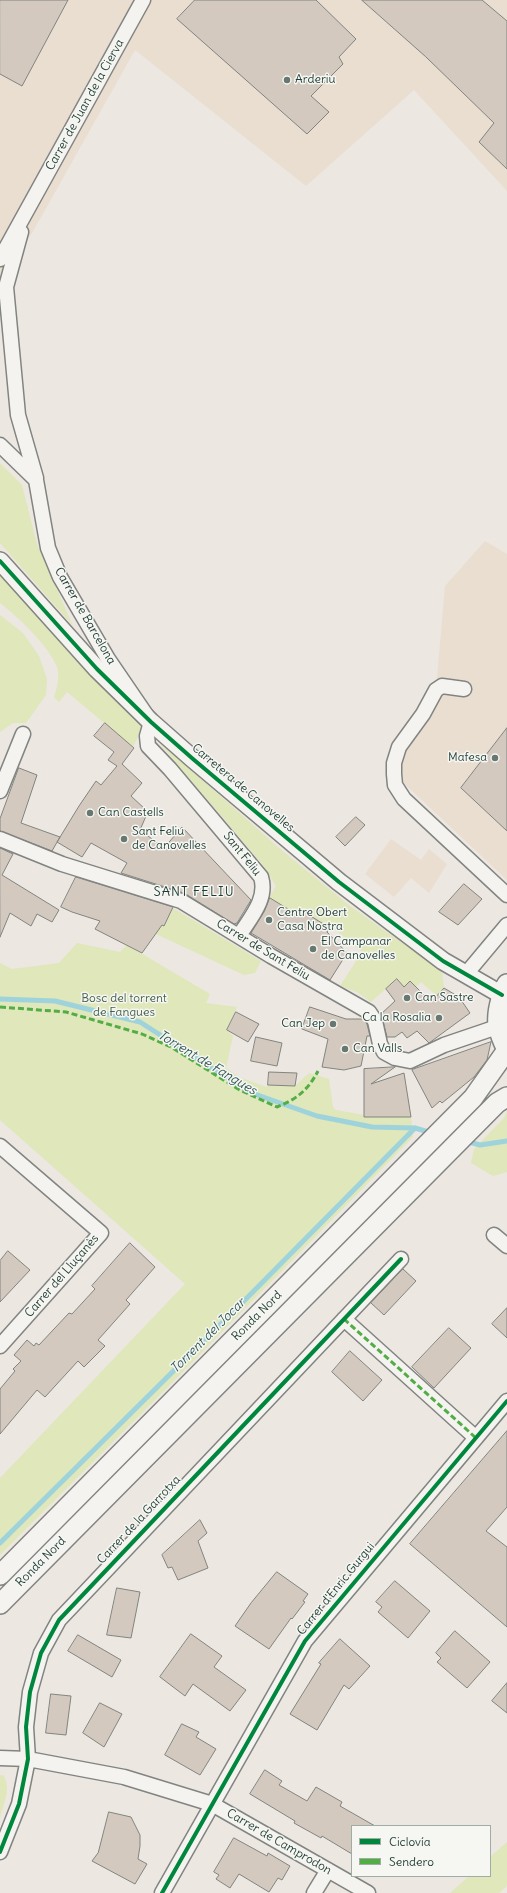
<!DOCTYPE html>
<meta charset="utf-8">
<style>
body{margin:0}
#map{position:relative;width:507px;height:1893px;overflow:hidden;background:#ece7e1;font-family:Delius,sans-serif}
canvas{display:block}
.legend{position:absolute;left:351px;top:1825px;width:140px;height:52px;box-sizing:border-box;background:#f6f6f2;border:1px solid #a0aca6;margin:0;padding:5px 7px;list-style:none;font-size:12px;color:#1f3d34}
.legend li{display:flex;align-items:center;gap:8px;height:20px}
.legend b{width:20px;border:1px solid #a0aca6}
</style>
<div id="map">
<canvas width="507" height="1893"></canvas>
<ul class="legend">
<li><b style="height:5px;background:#00873e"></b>Ciclovía</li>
<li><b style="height:5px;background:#52ad45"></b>Sendero</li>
</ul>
</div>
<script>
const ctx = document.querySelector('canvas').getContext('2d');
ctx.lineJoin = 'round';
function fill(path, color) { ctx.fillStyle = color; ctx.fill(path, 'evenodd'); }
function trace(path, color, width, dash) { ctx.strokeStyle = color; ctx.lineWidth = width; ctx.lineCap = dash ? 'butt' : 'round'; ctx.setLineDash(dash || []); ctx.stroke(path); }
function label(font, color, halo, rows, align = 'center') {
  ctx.font = font + ' Delius,sans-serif'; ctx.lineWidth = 3; ctx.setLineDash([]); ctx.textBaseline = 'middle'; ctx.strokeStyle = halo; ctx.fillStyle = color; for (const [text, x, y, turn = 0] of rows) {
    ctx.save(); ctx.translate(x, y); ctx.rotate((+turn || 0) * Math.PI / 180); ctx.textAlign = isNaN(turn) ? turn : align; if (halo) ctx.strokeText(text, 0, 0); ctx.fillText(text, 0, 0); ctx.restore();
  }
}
fill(new Path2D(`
 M0 0H507V191L414 90 306 186 135 50 40 219 0 287Z
 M485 541 507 554V880L394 774 436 690 445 586Z
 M391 839 421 860 429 849 447 864 429 893 411 878 394 897 365 874Z`), '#eaded1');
fill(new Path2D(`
 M0 463 22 485 37 544 73 626 0 543Z
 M0 573 144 725 133 747 67 692 59 702 54 697C57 689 60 676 57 667 49 646 18 617 0 603Z
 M0 615 23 633 39 656 47 679 46 695 26 723H13L0 732Z
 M157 740 279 848 350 906 442 971 444 988 437 996 421 982 416 987H404L397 979 371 1002 357 992 340 986 362 952 325 921 322 926 315 919 304 912 284 945 289 910 269 898 276 886 262 864Z
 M173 908 261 961 255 973 244 975 143 928 153 919 164 926Z
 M77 943 120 952 127 945 210 994 206 1003 237 1007 227 1030 233 1036 226 1068 239 1077 266 1087 268 1085 295 1086 309 1073 329 1079 333 1107 336 1110 364 1115V1117L411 1116 413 1137 169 1386 0 1555V1478L185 1284 0 1120V963L12 969 59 963Z
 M507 1112V1172L493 1176 471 1163 474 1149 504 1118Z
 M0 1775H3C12 1788 3 1804 0 1818Z
 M507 1842V1886L499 1893H450L469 1876H490V1857Z`), '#dfe7bb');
trace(new Path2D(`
 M0 999 55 1001 140 1022 249 1092 317 1116 372 1127 415 1128 432 1133
 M465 1141 480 1145 507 1141
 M0 1543 236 1309 415 1128`), '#9ed3db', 5);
const building = new Path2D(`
 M0 0H68L22 86 0 74Z
 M195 0H316L356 39 339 57 343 64 311 96 329 112 307 134 177 19Z
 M362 0H482L507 21V169L479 142 494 123 426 57Z
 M105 723 134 748 122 764 142 783 131 796 145 809 146 816 140 830 164 848 182 827 251 900 237 923 234 924 184 893 121 873 127 863 91 843 82 857 57 842 79 806 96 781 101 785 117 766 108 760 114 752 94 736Z
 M507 728V831L461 788Z
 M19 768 37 775 21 823 60 837 52 851 0 831V819Z
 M356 817 365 825 345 846 336 837Z
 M0 848 13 854 2 875 59 910 52 922 37 914 31 926 10 913 0 937Z
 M76 877 173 907 164 926 162 925 142 953 95 929 100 921 72 912 61 907Z
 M464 884 482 899 458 925 439 912Z
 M270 898 301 917 304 912 330 928 327 932 347 953 330 980 251 933 264 912Z
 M397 979 404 987 410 981 431 1002 444 988 459 997 470 1013 429 1043 417 1031 407 1038 402 1032 395 1037H387L381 1014 395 1001 386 989Z
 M310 1007 346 1019H363L367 1024 370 1036H367L361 1066 344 1070 322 1067 328 1039 302 1029Z
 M236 1012 259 1024 248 1042 227 1030Z
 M256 1037 282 1043 277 1066 251 1061Z
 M491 1042 487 1060 474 1077 442 1103 440 1101 432 1108 412 1070Z
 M395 1067 371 1084 404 1073 411 1117H364V1069Z
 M269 1072 297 1073 295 1086 268 1085Z
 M130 1243 155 1267 126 1300 130 1304 98 1340 105 1346 84 1367 78 1361 45 1397 37 1390 0 1434V1389L15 1371 13 1369 21 1361 14 1355 27 1340 34 1346 36 1343 39 1345 69 1313 72 1314 95 1289 92 1286Z
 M8 1251 30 1270 0 1302V1261Z
 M403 1269 416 1281 384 1315 371 1303Z
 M507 1308V1338L492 1324Z
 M449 1328 471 1348 434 1388 412 1367Z
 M350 1351 382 1380 363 1401 332 1372Z
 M507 1431V1507L486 1531 507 1547V1627L410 1544Z
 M200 1520 207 1533 198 1541 208 1568 178 1580 172 1567 168 1568 162 1555Z
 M277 1572 308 1594 303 1601 305 1602 292 1619 291 1618 269 1649 235 1626 251 1603Z
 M395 1581 430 1611 408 1638 378 1612 382 1607 376 1602Z
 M117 1588 140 1592 131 1638 107 1635Z
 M455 1631 490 1662 467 1688 437 1662 441 1658 436 1653Z
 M191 1634 222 1656 214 1667 246 1690 230 1711 193 1684 185 1696 160 1677Z
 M78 1635 121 1660 112 1677 68 1651Z
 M340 1639 370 1666 349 1689 344 1685 317 1730 290 1714 321 1664 319 1663Z
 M507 1683V1713L492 1701Z
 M51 1694 71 1696 66 1735 46 1733Z
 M100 1703 122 1714 104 1747 83 1733Z
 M182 1724 199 1732 196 1737 216 1749 200 1775 165 1755Z
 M265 1770 282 1781 279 1785 307 1801 316 1787 342 1802 340 1806 375 1826H352V1854L322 1836 321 1838 294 1823 295 1821 250 1794Z
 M109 1812 131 1817 140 1835V1846L138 1859 147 1864 135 1884 92 1861 98 1853Z
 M234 1838 267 1856 268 1853 290 1866 282 1880 278 1878 269 1892 239 1874 230 1888 216 1879 219 1875 214 1872Z`);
fill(building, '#d3c9bf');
trace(building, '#818480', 1);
const minor = new Path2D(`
 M21 232 6 287 18 415 36 478
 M0 259 143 0
 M0 445 36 480 48 548 60 577 108 659 151 722 147 736 148 746 170 769 261 877C268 899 250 918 239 936
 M464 689 442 686 436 690 423 714 399 747 394 763V774L395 785 404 799 507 895
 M0 791 23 734
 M0 839 62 864 181 901 271 956 369 1012 375 1021 380 1044 384 1052 395 1058 410 1061 444 1045 497 1027
 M466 974 507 925
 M0 1146 101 1233 0 1346
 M494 1235 507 1246
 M344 1319 476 1438
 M0 1758 28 1759 124 1777 212 1804 368 1893
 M0 1852 19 1804 28 1759 26 1727 30 1692 41 1653 59 1620 401 1259
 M162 1893 305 1641 507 1401
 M314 1893 328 1870`);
const tertiary = new Path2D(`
 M0 561 97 669 151 722 193 759 339 882 443 961 502 995`);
const secondary = new Path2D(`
 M507 984C504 989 503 993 501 999 495 1020 497 1030 507 1050
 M0 1575 473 1098 507 1050
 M0 1604 497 1103 507 1097`);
trace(minor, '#818480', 17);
trace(tertiary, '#818480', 20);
trace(secondary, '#818480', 22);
trace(minor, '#f4f3f0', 14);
trace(tertiary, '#f4f3f0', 17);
trace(secondary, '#f4f3f0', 19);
trace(new Path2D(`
 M0 1007 66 1012 142 1034 171 1047 238 1089 277 1107C297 1099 308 1090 318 1071
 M344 1319 476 1438`), '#52ad45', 3, [6, 3]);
trace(new Path2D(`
 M0 561 97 669 151 722 193 759 339 882 443 961 502 995
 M0 1852 19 1804 28 1759 26 1727 30 1692 41 1653 59 1620 401 1259
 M162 1893 305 1641 507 1401`), '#00873e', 4);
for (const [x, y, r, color] of [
 [287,80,4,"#677871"],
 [495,758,4,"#677871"],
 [90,813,4,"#677871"],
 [124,839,4,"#677871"],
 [269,920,4,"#677871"],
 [313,949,4,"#677871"],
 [407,998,4,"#677871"],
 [439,1018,4,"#677871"],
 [333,1024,4,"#677871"],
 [345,1049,4,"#677871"]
]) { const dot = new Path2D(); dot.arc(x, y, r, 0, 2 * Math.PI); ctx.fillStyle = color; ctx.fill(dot); trace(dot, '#f6f6f2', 1.5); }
label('12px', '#1f3d34', '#f6f6f2', [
 ["Arderiu",295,80],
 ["Mafesa",487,758,"right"],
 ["Can Castells",98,813],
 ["Sant Feliu",132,832],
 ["de Canovelles",132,846],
 ["Centre Obert",277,913],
 ["Casa Nostra",277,927],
 ["El Campanar",321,942],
 ["de Canovelles",321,956],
 ["Can Sastre",415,998],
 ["Ca la Rosalia",431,1018,"right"],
 ["Can Jep",325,1024,"right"],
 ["Can Valls",353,1049]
], 'left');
label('12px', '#1f3d34', '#f6f6f2', [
 ["Carrer de Juan de la Cierva",85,105,-61],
 ["Carrer de Barcelona",85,616,60],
 ["Carretera de Canovelles",243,788,40],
 ["Sant Feliu",242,854,51],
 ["Carrer de Sant Feliu",263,950,31],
 ["Carrer del Lluçanès",62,1276,-49],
 ["Ronda Nord",257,1316,-45],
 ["Carrer de la Garrotxa",139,1520,-47],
 ["Ronda Nord",41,1562,-45],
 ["Carrer d'Enric Gurgui",336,1589,-51],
 ["Carrer de Camprodon",279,1842,30]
]);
label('12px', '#435f49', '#f6f6f2', [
 ["Bosc del torrent",124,999],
 ["de Fangues",124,1013]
]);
ctx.letterSpacing = '1px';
label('13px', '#1f3d34', '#f6f6f2', [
 ["SANT FELIU",194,892]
]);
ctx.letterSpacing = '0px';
label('italic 13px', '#325955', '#f6f6f2', [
 ["Torrent de Fangues",207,1063,31],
 ["Torrent del Jocar",208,1336,-45]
]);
</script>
